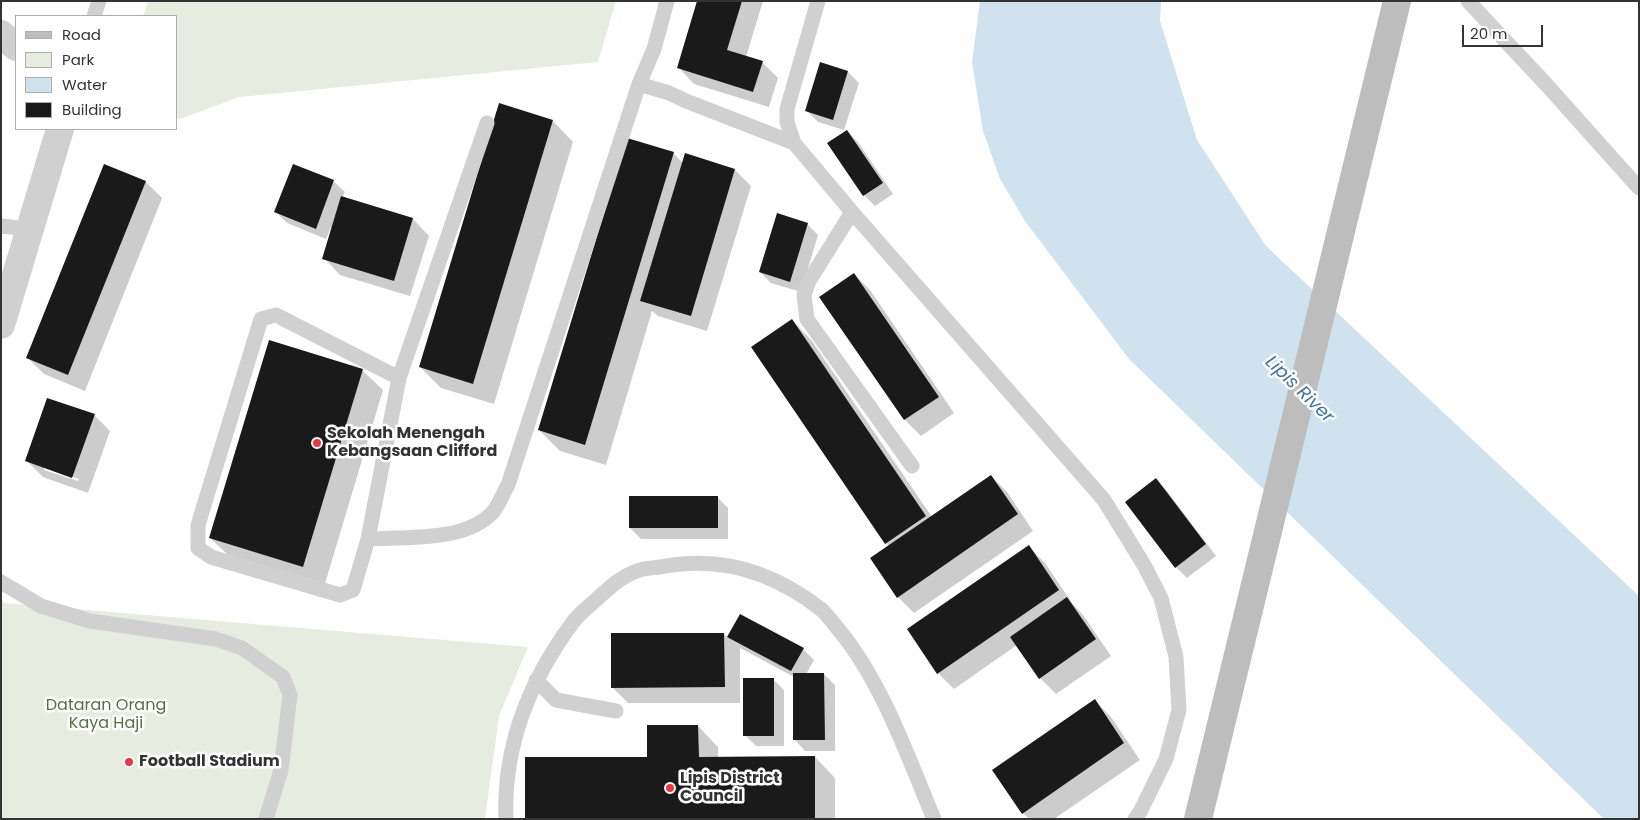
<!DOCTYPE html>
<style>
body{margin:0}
#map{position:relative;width:1640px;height:820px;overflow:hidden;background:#fff;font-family:Poppins,sans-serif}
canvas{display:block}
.frame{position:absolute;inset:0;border:2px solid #333;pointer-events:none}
.legend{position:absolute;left:15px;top:15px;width:162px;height:115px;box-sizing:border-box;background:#fff;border:1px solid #adadad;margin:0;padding:6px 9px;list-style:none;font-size:15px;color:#333}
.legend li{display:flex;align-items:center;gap:10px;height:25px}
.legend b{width:25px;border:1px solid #adadad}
.scale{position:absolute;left:1462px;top:25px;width:81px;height:22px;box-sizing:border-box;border:2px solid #333;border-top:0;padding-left:6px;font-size:15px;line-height:18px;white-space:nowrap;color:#333;-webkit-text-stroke:4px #fff;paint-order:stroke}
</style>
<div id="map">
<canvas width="1640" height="820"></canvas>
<div class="frame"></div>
<ul class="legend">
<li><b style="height:6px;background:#bdbdbd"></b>Road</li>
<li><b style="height:14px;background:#e6ecdf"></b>Park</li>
<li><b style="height:14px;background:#cfe2ee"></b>Water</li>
<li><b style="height:14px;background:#1a1a1a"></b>Building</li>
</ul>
<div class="scale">20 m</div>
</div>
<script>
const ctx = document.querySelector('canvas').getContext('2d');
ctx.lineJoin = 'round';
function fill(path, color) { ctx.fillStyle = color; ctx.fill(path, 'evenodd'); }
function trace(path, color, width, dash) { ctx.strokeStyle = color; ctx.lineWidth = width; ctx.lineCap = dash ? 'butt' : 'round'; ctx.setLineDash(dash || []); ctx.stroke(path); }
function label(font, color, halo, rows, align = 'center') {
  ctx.font = font + ' Poppins,sans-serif'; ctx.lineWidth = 5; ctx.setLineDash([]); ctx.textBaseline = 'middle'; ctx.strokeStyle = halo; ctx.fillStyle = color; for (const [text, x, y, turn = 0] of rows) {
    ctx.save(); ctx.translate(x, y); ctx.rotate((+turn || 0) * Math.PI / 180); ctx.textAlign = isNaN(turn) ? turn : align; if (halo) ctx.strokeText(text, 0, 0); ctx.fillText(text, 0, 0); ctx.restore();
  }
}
fill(new Path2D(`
 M148 1H616L598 62 239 97 180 119 176 118V16H143Z
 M1 599 4 603 528 647 499 716 485 819H1Z`), '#e6ecdf');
fill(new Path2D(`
 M980 1H1161L1160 21 1197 140 1266 246 1639 596V819H1604L1129 359 1025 221 1000 179 983 131 972 62Z`), '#cfe2ee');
fill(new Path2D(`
 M698 1H763L746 57 762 62 778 78 769 107 694 84 678 67Z
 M848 72 859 83 844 130 818 122 807 111Z
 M553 121 573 142 494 404 441 388 420 367Z
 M847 131 858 142 893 194 875 206 864 195 829 143Z
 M673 153 683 163 735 170 751 186 707 331 658 316 652 311 606 465 560 451 539 430Z
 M105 165 146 182 162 198 85 391 44 374 28 358Z
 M294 166 334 182 345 192 342 198 413 219 429 236 410 296 340 275 324 258 333 228 331 227 326 239 287 223 276 212Z
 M807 224 818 235 801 292 771 283 760 272Z
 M854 274 870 290 954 413 921 436 905 420 821 297Z
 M792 320 812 341 932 517 991 476 1007 492 1033 531 914 613 898 597 889 546 886 543Z
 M362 370 383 390 324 587 231 558 210 538Z
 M94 415 110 431 88 493 43 477 27 461ZM44 467 79 479 78 481 44 470Z
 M1156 480 1167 491 1216 556 1187 578 1176 567 1127 502Z
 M717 497 728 508V539H641L630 528Z
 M1029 547 1045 563 1072 603 1083 615 1111 656 1056 694 1040 678 1017 645 954 689 938 673Z
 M740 615 803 649 814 660 806 674H824L835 685V751H805L795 740 794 677 740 648V703H628L612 687 724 634 728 638Z
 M773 679 784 690V746H756L745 735Z
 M1095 701 1111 717 1140 760 1054 819H1029L1023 813Z
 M698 726 718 747V758L815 757 835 778V819H526L648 758Z`), '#0003');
fill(new Path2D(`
 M697 1H742L727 50 763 61 753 92 677 68Z
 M820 62 848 71 833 120 805 111Z
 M499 103 553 120 473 384 419 367Z
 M847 130 883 183 863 196 827 143Z
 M627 138 674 152 585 445 538 430Z
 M685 153 735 169 691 316 640 301Z
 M104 164 146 181 68 375 26 358Z
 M293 164 334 180 316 229 274 212Z
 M341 196 413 218 394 281 322 259Z
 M777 213 808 223 790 282 759 272Z
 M854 273 939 397 904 420 819 297Z
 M792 319 926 516 885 544 751 347Z
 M269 340 363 369 303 567 209 538Z
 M47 398 95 414 72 478 25 461Z
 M991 475 1018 514 897 598 870 558Z
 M1156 478 1206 544 1175 568 1125 502Z
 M629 496H718V528H629Z
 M1029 545 1059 590 937 674 907 629Z
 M1067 597 1096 639 1039 679 1010 637Z
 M740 614 804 648 791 671 727 637Z
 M611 633H724L725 687 611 688Z
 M793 673H824L825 740H793Z
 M743 678H774V736H743Z
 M1095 699 1124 743 1022 814 992 770Z
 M647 725H698L699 757 815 756V819H525V757H647Z`), '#1a1a1a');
trace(new Path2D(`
 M667 1 654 49 639 84 669 93 686 101 794 143
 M818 1 787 109V122L794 143 852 212 1104 500 1144 565 1161 598 1176 657 1179 710 1166 759 1140 812 1135 819
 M1468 1 1544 82 1639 188
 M94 16 99 1
 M852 212 809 281 804 295 807 319 912 466
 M1 226 30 229
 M276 315 399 378 368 539 353 590 340 595 211 557 198 548V525L261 319Z
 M399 378 487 123
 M368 539C405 537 466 542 493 512 499 505 503 493 508 485L639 84
 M1 582 41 606 90 621 216 639 242 648 283 677 290 695 281 770 266 819
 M536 680 556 700 616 711
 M506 819C503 746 530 680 573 622 579 614 589 606 597 599 609 588 622 576 637 571 644 568 652 568 660 567 720 555 774 572 822 610 828 616 834 624 839 630 882 682 908 757 934 819`), '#d0d0d0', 15);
trace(new Path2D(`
 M1 34 16 47
 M1 325 60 129`), '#d0d0d0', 28);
trace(new Path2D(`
 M1198 819 1397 1`), '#bdbdbd', 28);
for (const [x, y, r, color] of [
 [317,443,5,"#e63946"],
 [129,762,5,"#e63946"],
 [670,788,5,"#e63946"]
]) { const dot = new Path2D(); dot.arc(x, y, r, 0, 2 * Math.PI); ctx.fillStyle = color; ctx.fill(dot); trace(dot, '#fff', 2); }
label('bold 16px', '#333', '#fff', [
 ["Sekolah Menengah",327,434],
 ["Kebangsaan Clifford",327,452],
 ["Football Stadium",139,762],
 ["Lipis District",680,779],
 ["Council",680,797]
], 'left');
label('16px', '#56703f', '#fff', [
 ["Dataran Orang",106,706],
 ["Kaya Haji",106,724]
]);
label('italic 18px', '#3f7597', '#fff', [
 ["Lipis River",1299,390,44]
]);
</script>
